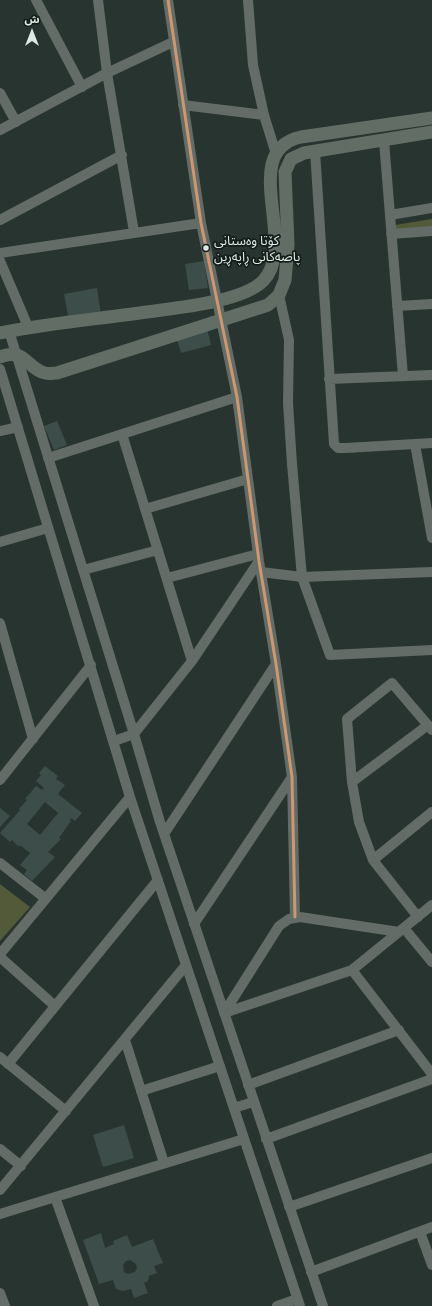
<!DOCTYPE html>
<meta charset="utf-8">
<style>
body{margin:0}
#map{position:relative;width:432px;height:1306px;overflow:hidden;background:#28342f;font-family:"Fira Sans Condensed","Noto Sans Arabic",sans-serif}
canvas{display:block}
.north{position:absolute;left:12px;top:12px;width:40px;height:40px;-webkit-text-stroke:3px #141d19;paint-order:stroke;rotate:0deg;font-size:11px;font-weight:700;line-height:16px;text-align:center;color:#deebe5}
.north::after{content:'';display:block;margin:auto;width:14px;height:18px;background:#deebe5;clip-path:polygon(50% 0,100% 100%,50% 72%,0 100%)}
</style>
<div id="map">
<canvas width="432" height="1306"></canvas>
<div class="north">ش</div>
</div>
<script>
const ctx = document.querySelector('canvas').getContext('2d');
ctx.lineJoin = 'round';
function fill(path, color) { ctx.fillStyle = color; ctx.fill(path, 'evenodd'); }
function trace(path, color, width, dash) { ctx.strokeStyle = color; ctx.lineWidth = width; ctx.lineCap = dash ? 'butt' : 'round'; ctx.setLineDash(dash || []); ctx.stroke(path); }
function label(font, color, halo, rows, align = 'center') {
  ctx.font = font + ' "Fira Sans Condensed","Noto Sans Arabic",sans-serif'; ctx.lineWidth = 3.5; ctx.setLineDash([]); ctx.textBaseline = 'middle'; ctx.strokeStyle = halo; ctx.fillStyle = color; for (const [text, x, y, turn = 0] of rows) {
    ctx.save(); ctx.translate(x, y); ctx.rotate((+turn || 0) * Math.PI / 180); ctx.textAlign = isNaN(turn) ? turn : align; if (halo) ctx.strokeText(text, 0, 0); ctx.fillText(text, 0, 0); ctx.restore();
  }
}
fill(new Path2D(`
 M432 219V229L396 231 395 225Z
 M0 884 30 907 0 941Z`), '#525a39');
fill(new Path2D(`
 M204 261 208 288 189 290 185 264Z
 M97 288 101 315 69 321 64 294Z
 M207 328 211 345 181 353 176 336Z
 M57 421 67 445 54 450 44 426Z
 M45 766 58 776 56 779 65 785 58 794 82 813 75 821 71 818 70 820 71 821 59 838 61 839 48 852 55 857 32 881 24 874 27 870 20 865 30 853 20 845 19 847 12 840 10 842 0 833 20 810 19 809 27 800 25 799 36 786 42 790 44 788 36 781 41 775 39 773ZM45 802 58 813 40 835 27 824Z
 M0 808 10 816 0 827Z
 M124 1125 134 1158 103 1167 93 1135Z
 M101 1233 105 1248 114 1244 113 1241 127 1235 132 1247 153 1239 163 1263 154 1266 157 1273 149 1276 148 1281 144 1283 148 1293 134 1298 131 1289 123 1291 116 1289 113 1280 99 1284 83 1240ZM130 1260 136 1264 137 1268 135 1272 128 1274 124 1272 123 1265 126 1261Z`), '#3d4d4a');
trace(new Path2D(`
 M36 0 82 87
 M98 0 107 73 134 232
 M168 0 201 223 237 397 259 561 276 664 292 777 295 917
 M248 0 253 65 264 115 276 154
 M0 93 16 122
 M183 105 264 115
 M0 130 107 73 173 42
 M384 141 403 376
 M315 151 334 444 338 448H346L432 443
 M390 215 432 208
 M0 220 122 155
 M391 234 432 231
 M0 253 201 223
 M0 261 29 329
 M279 295 289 340 288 403 292 464 302 577 330 655 432 650
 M397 306 432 304
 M9 331 134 734 160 822 323 1306
 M0 369 130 797 300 1306
 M329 379 432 375
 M0 431 18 427
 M122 434 192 661
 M415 444 432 538
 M48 458 237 397
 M145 509 248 479
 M0 542 48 528
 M83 570 158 550
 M261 572 302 577 432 572
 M167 578 258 554
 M0 623 33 739
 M114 741 134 734 192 661 259 561
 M0 780 91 665
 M352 782 428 725
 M164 834 276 664
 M373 860 432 812
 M0 863 46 899
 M418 917 373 860 359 822 352 782 347 719 392 683 432 730
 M194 924 292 777
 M404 928 432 962
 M0 954 130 797
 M0 957 55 1006
 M352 970 432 1074
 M224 1013 352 970 432 905
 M224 1013 279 926 289 919 300 917 399 932
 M125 1040 164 1163
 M0 1057 66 1111
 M8 1064 158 880
 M248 1085 399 1030
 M141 1091 220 1066
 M234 1108 253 1102
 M266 1139 432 1079
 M0 1149 21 1166
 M0 1190 186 965
 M55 1197 94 1306
 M289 1207 432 1158
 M0 1214 244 1139
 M420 1232 432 1265
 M311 1272 432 1227
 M0 1293 5 1306
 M277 1306 297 1299`), '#646c68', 10);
trace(new Path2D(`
 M0 333C48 323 98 319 147 312 176 308 242 302 263 281 299 244 237 151 301 137L432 118
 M0 357C25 347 27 369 45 373 49 374 53 373 57 373L268 305 279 295 285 280 288 245 285 172 291 159 304 153 432 132`), '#626d66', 13);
trace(new Path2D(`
 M168 0 201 223 237 397 259 561 276 664 292 777 295 917`), '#cd976f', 3);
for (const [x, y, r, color] of [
 [206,248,3.5,"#deebe5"]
]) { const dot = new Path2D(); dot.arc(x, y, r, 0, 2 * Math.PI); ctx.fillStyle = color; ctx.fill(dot); trace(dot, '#141d19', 1.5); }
label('13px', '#deebe5', '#141d19', [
 ["كۆتا وەستانی",214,241],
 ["پاصەکانی ڕاپەڕین",214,257]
], 'left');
</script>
